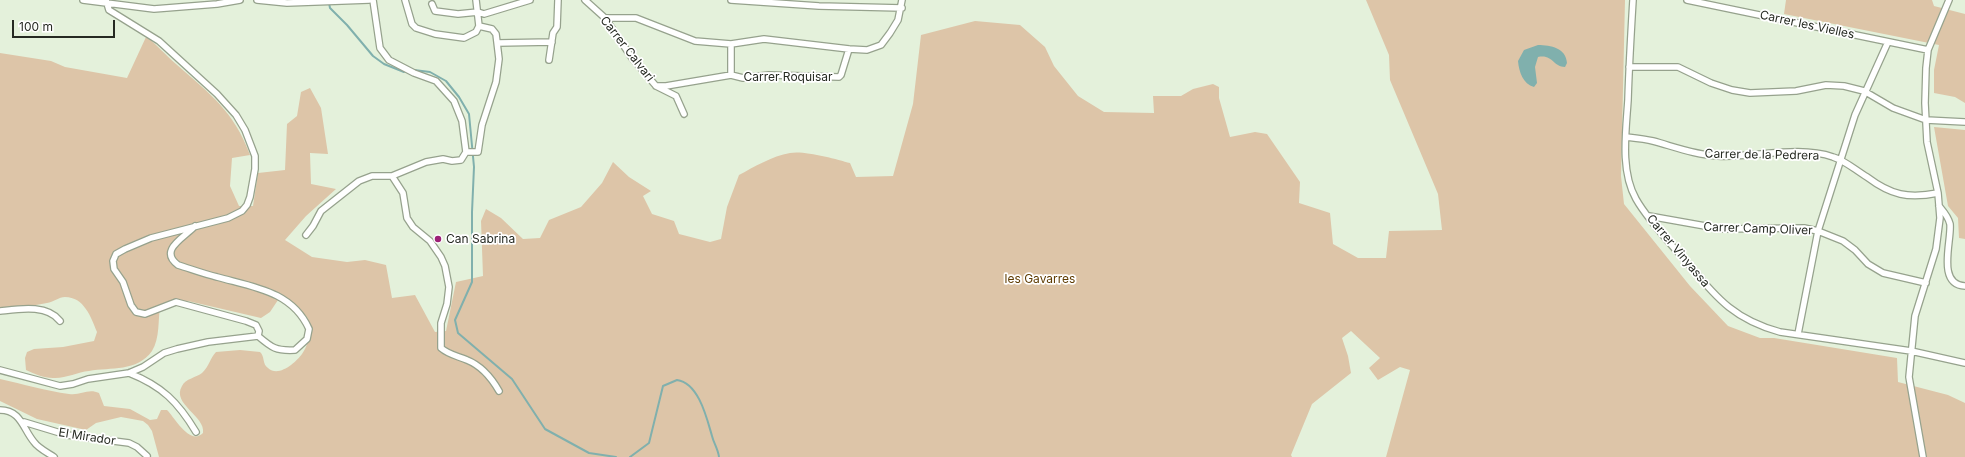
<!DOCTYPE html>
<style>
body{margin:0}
#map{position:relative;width:1965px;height:457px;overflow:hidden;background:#e4f1db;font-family:Inter,sans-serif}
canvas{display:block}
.scale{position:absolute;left:12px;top:20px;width:103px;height:18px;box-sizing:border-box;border:2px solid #262a22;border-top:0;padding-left:5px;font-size:12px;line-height:14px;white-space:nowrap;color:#262a22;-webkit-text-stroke:3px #fff;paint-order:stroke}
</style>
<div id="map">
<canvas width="1965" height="457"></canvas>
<div class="scale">100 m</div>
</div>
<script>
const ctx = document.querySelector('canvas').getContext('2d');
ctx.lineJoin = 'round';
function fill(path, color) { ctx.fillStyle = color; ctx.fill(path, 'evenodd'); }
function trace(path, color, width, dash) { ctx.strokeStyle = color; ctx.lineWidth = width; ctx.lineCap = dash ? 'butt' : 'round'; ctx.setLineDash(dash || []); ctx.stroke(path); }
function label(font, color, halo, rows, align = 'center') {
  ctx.font = font + ' Inter,sans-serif'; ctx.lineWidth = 3.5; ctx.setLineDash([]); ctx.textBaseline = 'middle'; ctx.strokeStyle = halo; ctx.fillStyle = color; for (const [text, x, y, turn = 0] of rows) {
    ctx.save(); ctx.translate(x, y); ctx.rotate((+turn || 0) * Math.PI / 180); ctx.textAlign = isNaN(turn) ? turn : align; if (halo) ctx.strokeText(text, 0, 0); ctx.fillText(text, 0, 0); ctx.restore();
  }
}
fill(new Path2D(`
 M1366 0H1625L1621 176 1624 204 1690 286 1728 326 1760 338H1774L1897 358 1898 382 1948 395 1965 403V457H1386L1410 370 1400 367 1378 380 1369 368 1380 358 1351 331 1342 338 1348 356 1351 373 1312 404 1291 455 1292 457H159L152 431 148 425 143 421 121 417 96 423 86 430 37 419 0 401V379C23 384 46 391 69 394 80 396 88 388 99 393L104 406 130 409 150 420 157 419 161 410H167C175 418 190 446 203 433 206 416 171 404 182 386 185 379 197 377 202 373 209 367 210 358 216 352L240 350 260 352C265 356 262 364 268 368 279 378 296 362 302 354 307 347 309 338 312 330L307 317 289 300H278L270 312 261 318 188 301H176L160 306C158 320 160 338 152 351 137 372 111 367 89 371 77 372 65 379 53 378 43 378 35 374 26 370L25 358 27 352 34 349 63 347 94 341 97 332C91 317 84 297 65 297 59 297 53 302 47 303 32 306 15 308 0 307V53L51 61 65 67 127 78 146 37C158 45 165 55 176 64 210 94 234 111 250 155L232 158 230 186 239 206H253L258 173 285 170 287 124 297 116 301 92 310 88 321 108 328 154 310 153 311 184 336 189 306 216 285 240 312 257 347 262 365 260 386 265 392 298 415 295 435 332 446 331 456 282 483 276 481 221 486 209 501 218 523 239 540 238 549 220 581 207 602 183 613 162 629 177 651 191 643 196 652 214 674 221 679 234 710 242 721 239 727 207 739 175C754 167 772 156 790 153 803 150 836 159 850 163L856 177 893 176 913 104 921 35 975 21 1020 25 1045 47 1054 66 1078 96 1104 112 1154 113 1153 96H1181L1193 89 1213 84 1219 87V98L1230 137 1255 132 1267 134 1300 182 1299 203 1330 213 1333 244 1358 258H1386L1389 231 1442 230 1438 194 1390 80 1389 55Z
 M1786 0H1932L1934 6 1965 14V103L1955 97 1934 93V70L1939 45 1784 14Z
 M1934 127 1965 130V239L1959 238 1958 218 1948 206Z`), '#ddc5a8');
fill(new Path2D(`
 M1538 45C1551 45 1566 48 1567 63L1565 67C1553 67 1553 54 1538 57L1535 67 1537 83 1534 87C1523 84 1519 72 1518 61L1524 50Z`), '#80b0ad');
trace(new Path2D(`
 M329 3 330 8 347 25 373 56 384 64 404 72
 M414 70 430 72 446 81 459 97 469 114 474 167 472 212V282L455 320 458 333 512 379 545 429 589 453 616 457
 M630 457 649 443 663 386 677 380C699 383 707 419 712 436 714 444 718 449 719 457`), '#80b0ad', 2);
const street = new Path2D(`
 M83 0 154 9 217 4 240 0
 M257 0 287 3 369 0
 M405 0 412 24 416 28 435 34 464 38 476 32 479 26 476 0
 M585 0 605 18 632 58 656 86 676 96 684 114
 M731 0 819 6 902 8
 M1633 0C1631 33 1629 67 1628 100 1626 131 1620 171 1636 199 1649 222 1672 245 1689 265 1718 300 1736 320 1780 332L1911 351 1965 363
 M1687 0 1928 50
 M432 4 435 11 458 14 478 12 484 14 530 0
 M605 18H636L695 41 731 44 764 39 849 49 867 50 881 45 890 33 898 20 902 0
 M498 43 552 42
 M549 60 553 33 557 27 558 0
 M1629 67H1678L1711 83 1732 90 1750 93 1796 91 1826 85 1844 86 1864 91 1893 108 1926 120 1965 122
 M731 75V44
 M656 86H666L731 75 743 78 769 75 839 77 841 75 849 49
 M1626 137C1635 138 1645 139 1653 141 1675 147 1696 155 1718 156 1754 158 1798 145 1833 157 1846 161 1855 170 1867 177 1891 195 1908 199 1938 193
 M466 152H478L482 125 496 82 499 59 496 34 492 29 479 26
 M392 176 403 193 407 218 413 227 430 241 441 257 445 266 449 287 447 304 441 323V348C449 355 458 356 467 360 482 366 491 377 499 391
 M1939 206C1944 212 1948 216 1950 224 1952 240 1936 285 1965 286
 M1649 216 1722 229 1804 228 1818 231 1843 241 1855 250 1868 264 1883 273 1926 283
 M195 226C184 238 158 250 178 265 191 269 204 274 217 277 253 287 292 291 309 329L307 339 295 350C276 351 272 348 258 336
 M306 235 313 226 321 211 359 181 372 176H392L426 162 443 159 452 161 461 160 466 152 462 121 454 101 436 81 414 73 389 60 380 48 373 0
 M0 311C19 309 47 304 60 321
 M1798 334 1818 231 1855 115 1888 42
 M0 370 60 386 73 384 88 379 129 373 143 367 164 353 177 349 208 342 258 336 259 331 256 325 246 321 176 302 145 314 136 312 131 305 123 282 114 269 113 261 116 254 125 249 151 238 228 218 242 211 247 205 250 197 255 169V156L245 130 236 115 217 94 159 41 109 10 106 0
 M129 373C162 386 178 402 196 432
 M0 410C21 410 23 429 34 442 38 448 48 453 54 457
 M24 422 67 435 129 443 137 447 147 456
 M1923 457 1909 377 1915 316 1936 249 1940 218 1938 193 1927 142 1925 103 1926 68 1928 50 1949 0`);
trace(street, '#96a28d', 8);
trace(street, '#fff', 5.5);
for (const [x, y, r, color] of [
 [438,239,4,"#9d2177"]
]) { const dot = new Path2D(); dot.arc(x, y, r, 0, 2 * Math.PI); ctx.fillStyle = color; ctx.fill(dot); trace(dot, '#fff', 1.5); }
label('12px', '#262a22', '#fff', [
 ["Carrer les Vielles",1807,25,12],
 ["Carrer Calvari",627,49,52],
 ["Carrer Roquisar",788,77],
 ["Carrer de la Pedrera",1762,155,1],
 ["Carrer Camp Oliver",1758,229,2],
 ["Carrer Vinyassa",1678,251,50],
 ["El Mirador",87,437,9]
]);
label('12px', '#262a22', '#fff', [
 ["Can Sabrina",446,239]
], 'left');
label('12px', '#5e3b01', '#fff', [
 ["les Gavarres",1040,279]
]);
</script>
